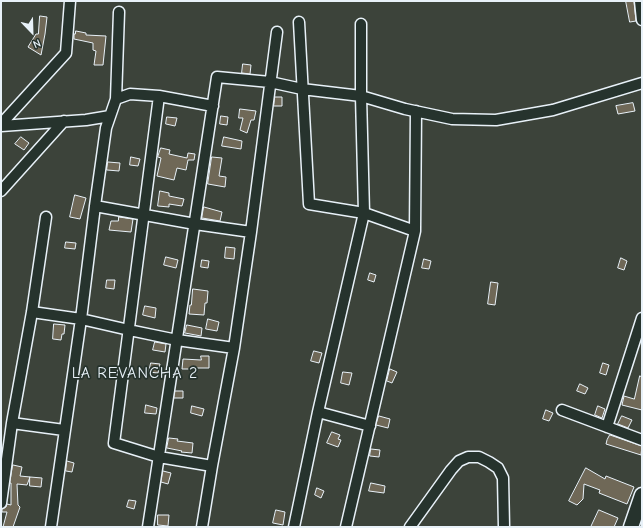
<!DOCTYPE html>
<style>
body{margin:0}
#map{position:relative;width:643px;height:528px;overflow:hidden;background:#3c433a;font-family:"Comic Neue",sans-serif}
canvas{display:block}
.frame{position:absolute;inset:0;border:2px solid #e8f1f8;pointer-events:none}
.north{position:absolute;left:12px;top:12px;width:40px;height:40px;-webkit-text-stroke:3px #26332d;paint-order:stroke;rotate:157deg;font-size:11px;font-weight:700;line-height:16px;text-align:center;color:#e8f1f8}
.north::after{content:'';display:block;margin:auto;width:14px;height:18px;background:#e8f1f8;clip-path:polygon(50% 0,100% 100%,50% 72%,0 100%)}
</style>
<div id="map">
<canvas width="643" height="528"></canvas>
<div class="frame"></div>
<div class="north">N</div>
</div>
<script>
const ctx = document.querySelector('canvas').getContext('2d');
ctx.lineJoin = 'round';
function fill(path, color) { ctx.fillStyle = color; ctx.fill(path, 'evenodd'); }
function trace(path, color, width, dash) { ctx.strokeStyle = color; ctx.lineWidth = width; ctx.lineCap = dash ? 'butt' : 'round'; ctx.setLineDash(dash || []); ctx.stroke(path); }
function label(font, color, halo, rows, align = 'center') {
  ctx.font = font + ' "Comic Neue",sans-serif'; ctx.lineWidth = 3.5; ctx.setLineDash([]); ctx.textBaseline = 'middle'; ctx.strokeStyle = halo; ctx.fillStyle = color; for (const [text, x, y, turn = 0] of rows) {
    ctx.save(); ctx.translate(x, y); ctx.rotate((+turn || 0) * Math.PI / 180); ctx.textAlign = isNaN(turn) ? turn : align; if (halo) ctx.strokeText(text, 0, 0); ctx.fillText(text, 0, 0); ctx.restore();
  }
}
const building = new Path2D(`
 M626 1H634L636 21 630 22Z
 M40 16 47 17 45 34 41 55 28 47 36 34H38Z
 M76 31 86 33V35L106 36 103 65H94L96 51 93 50V43L74 39V34H75Z
 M243 64 251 65 250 74 242 73Z
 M275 97H282V106H274Z
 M633 103 635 111 618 114 616 106Z
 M240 109 256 111 254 120H251L247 133 240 130 243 118H239Z
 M221 116 228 117 227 125 220 124Z
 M167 117 177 118 175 126 166 124Z
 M21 137 29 143 24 150 15 144Z
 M224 137 242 141 241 149 222 146Z
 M161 148 170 150 169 154 187 158 188 153 195 154 194 160H188L186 170 177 168 174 180 157 176 161 158 158 157Z
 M131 157 140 159 138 166 130 165Z
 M212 157 222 158 219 176 226 177 225 187 208 184Z
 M108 162 120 163 119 171 107 170Z
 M160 191 169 193V196L184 199 182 206 169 204V207L158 206Z
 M75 195 86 198 80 219 70 217Z
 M204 207 222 212 220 221 202 218Z
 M119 217 133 219 131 232 109 230 111 221H118Z
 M66 242 76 243 75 249 65 248Z
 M226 247 235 248 234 259 225 258Z
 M166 257 178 260 176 268 164 265Z
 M621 258 627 261 624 270 618 268Z
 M424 259 431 261 429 269 422 268Z
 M202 260 209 261 208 268 201 267Z
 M370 273 376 275 374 282 368 280Z
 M107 280H115L114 289 106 288Z
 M491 282 498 283 495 305 488 304Z
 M193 289 208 291 207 303H205L204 315 189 314 190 305H191Z
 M145 306 156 308 155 318 143 315Z
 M208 319 219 322 217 331 206 329Z
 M54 324 65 325 64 334H62L61 340 53 339Z
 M187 325 202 328 201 336 185 333Z
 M155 342 166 344 165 352 153 350Z
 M314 351 322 353 319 363 311 361Z
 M201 356H209V368H193V369H182L183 359 201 360Z
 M151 363 160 364 158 373 149 372Z
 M603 363 609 365 606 375 600 373Z
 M390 369 397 372 392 383 387 381Z
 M343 372 352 373 349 385 341 383Z
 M640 376 642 377V410L622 405 624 396 634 399Z
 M580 384 588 388 585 394 577 391Z
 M175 391H183V398H174Z
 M146 405 157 408 156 414 145 413Z
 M192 406 204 409 202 416 191 413Z
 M598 406 605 409 602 418 595 415Z
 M546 410 553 413 549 421 543 419Z
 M379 416 390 419 388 428 376 425Z
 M622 416 632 420 628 428 618 424Z
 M332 432 340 435 338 439 341 440 338 447 327 443Z
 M610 435 642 446 641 455 606 444 607 440Z
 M169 438 178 439 177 441 193 443 192 453 181 452 182 451 167 448Z
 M371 449 380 450 379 457 370 456Z
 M67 461 74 463 72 472 66 471Z
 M13 465 22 467 20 476 30 477 27 485 17 484 18 505 20 507 13 527H3L7 512H2V509L6 507 7 504 11 505V483H10Z
 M586 468 605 479 606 476 634 487 627 504 599 493 600 490 584 484 583 499 577 505 569 501Z
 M163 471 171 473 168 484 161 482Z
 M30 477 42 478 41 487 30 486Z
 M371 483 385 486 384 493 369 491Z
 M317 488 324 491 321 498 315 495Z
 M129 500 136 501 134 509 127 507Z
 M276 510 285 512 283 525 273 523Z
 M599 510 618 518 614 527H591Z
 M158 515H169L168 526 158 525Z`);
fill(building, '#6f6857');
trace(building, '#e8f1f8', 1);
const street = new Path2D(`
 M640 1 642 20
 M299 22 309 204 364 213 415 231
 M159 96 114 443 159 457 212 466
 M116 99 130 94 159 96 213 106
 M1 124 66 53 70 1
 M1 126 86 120 110 116
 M1 191 64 121
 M95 206 195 224 251 232
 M32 312 81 319 129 330 177 340 234 348
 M562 410 642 440
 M318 412 370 426
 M12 423 64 430
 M607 427 642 318
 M1 503 12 423 32 312 46 217
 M51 527 81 319 95 206 106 128 116 99 119 12
 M148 527 217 77 270 82 302 89 361 96 405 109 452 119 496 120 553 110 642 83
 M202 527 212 466 234 348 251 232 277 32
 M294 527 318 412 364 213 361 96V24
 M346 527 415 231 416 111
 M410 527 451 470 459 461 468 457H479L489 462 498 468 503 478 504 527`);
const secondary = new Path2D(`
 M631 527 642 495`);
trace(street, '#e8f1f8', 13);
trace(secondary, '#e8f1f8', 17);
trace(street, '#26332d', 10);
trace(secondary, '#26332d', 14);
ctx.letterSpacing = '1px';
label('16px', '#e8f1f8', '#26332d', [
 ["LA REVANCHA 2",135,373]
]);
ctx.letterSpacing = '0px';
</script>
